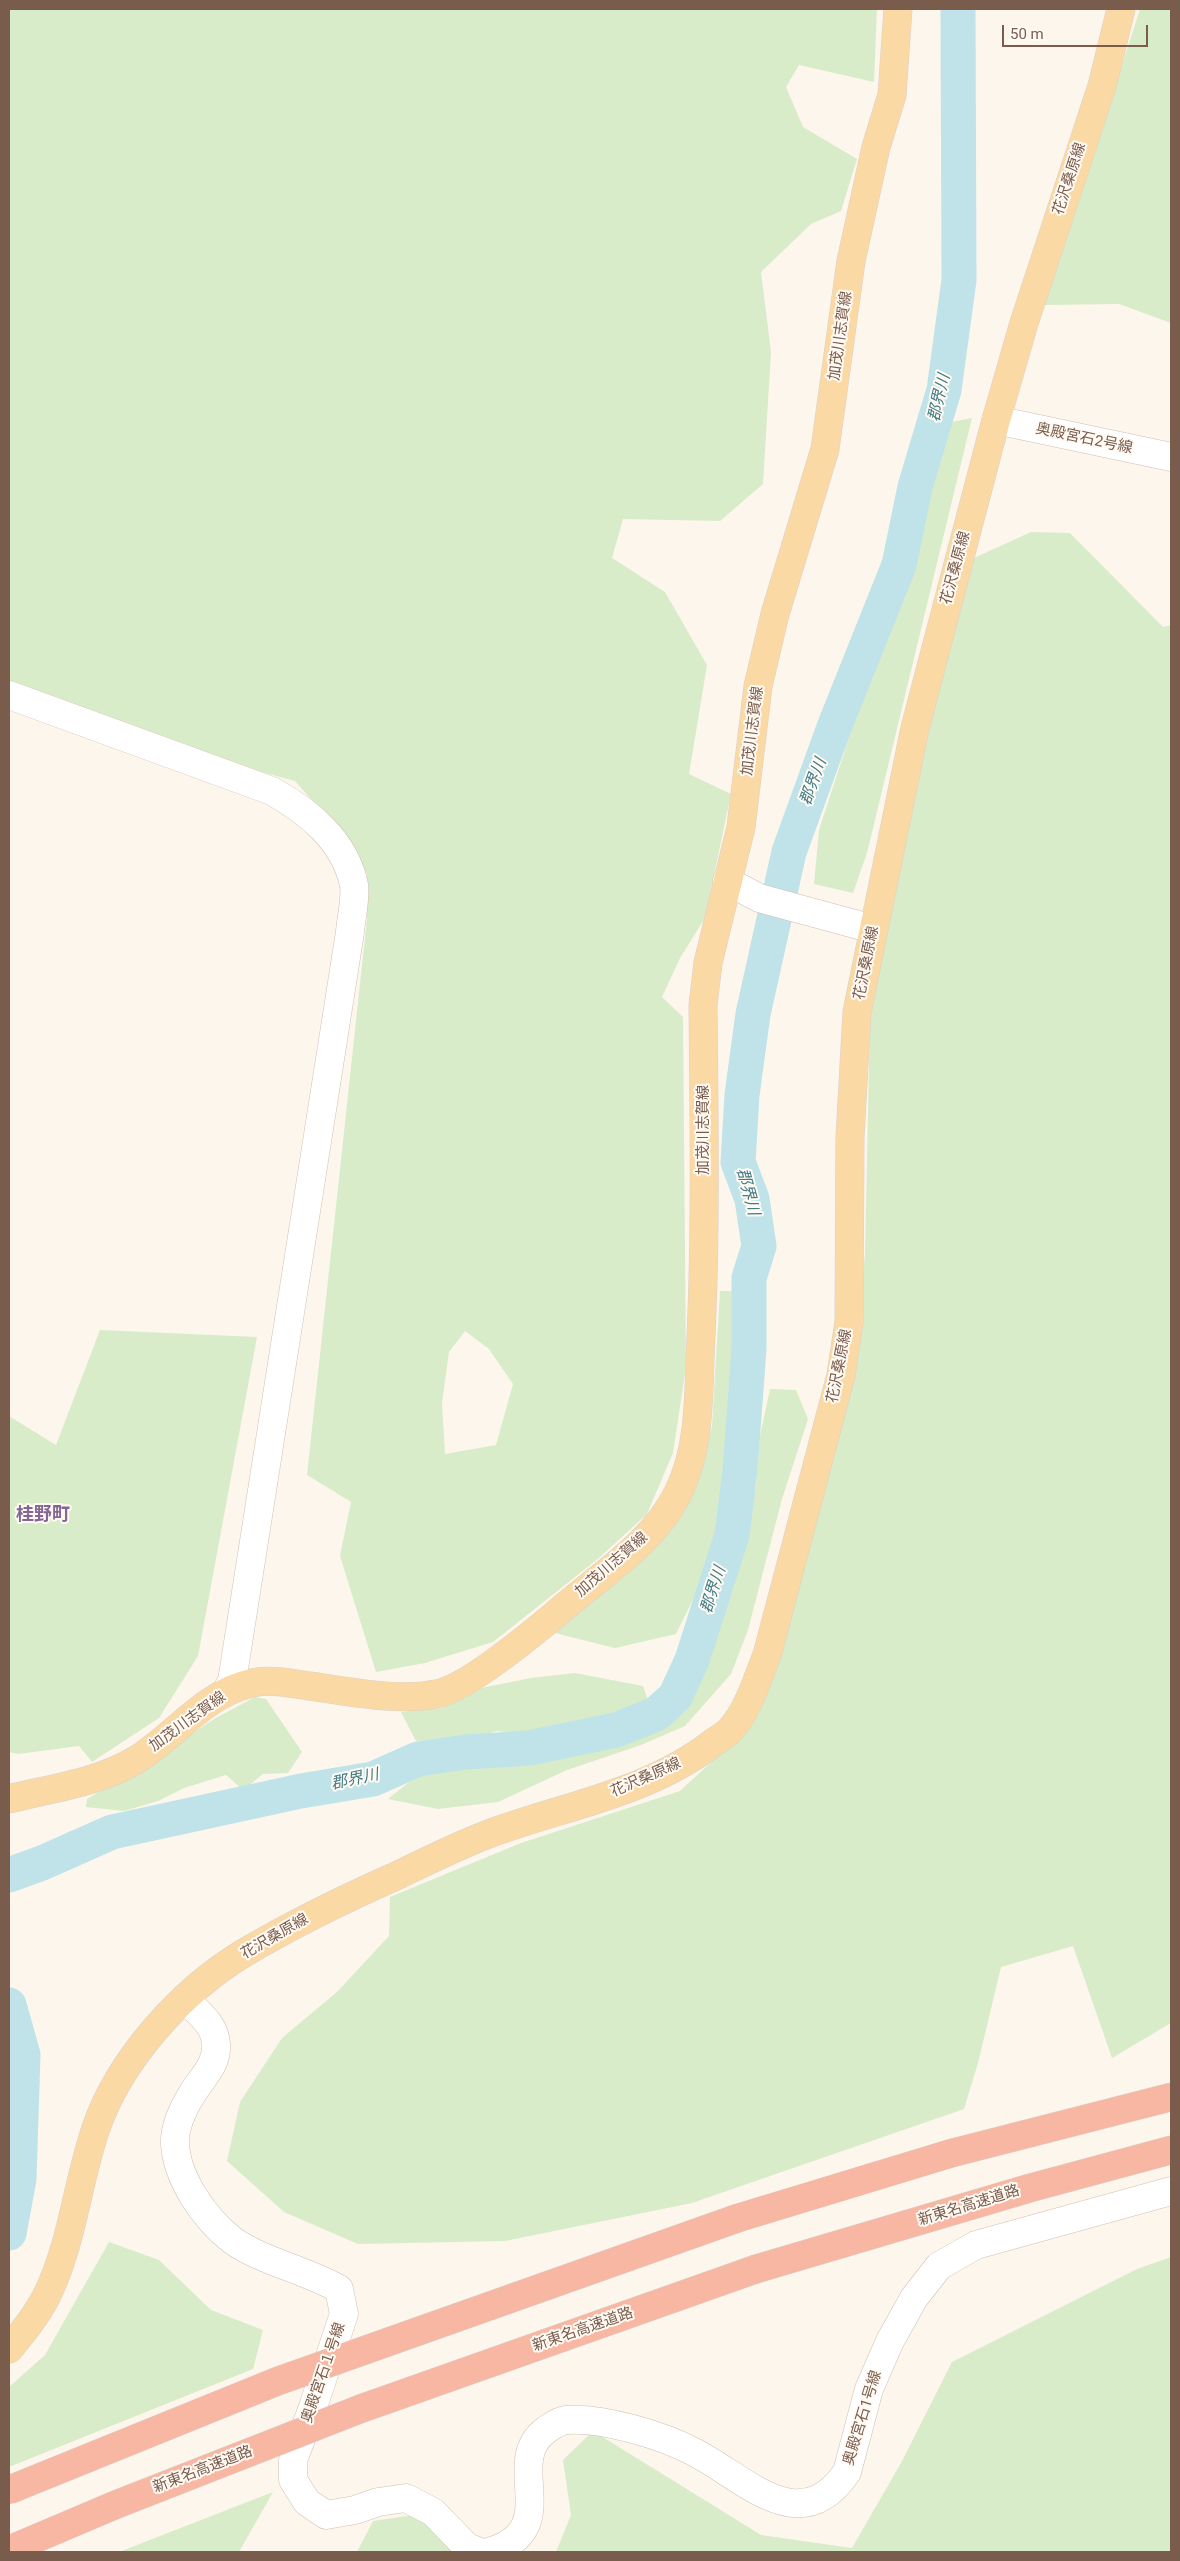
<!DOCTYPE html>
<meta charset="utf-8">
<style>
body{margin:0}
#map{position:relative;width:1180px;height:2561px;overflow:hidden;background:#fdf6ec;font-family:Roboto,sans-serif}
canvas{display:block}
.frame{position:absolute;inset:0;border:10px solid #7a5c4d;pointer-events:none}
.scale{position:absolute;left:1002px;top:25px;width:146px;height:22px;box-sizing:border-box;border:2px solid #7a5c4d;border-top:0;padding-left:6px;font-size:15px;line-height:18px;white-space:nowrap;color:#7a5c4d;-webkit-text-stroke:4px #fffaf3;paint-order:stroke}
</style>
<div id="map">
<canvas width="1180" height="2561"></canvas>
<div class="frame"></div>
<div class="scale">50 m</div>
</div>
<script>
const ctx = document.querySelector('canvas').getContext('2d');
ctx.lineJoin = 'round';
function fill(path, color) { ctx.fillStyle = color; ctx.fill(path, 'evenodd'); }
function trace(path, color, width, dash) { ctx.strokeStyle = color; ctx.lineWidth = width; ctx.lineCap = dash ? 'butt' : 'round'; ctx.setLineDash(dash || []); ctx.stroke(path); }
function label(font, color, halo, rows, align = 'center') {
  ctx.font = font + ' Roboto,"Noto Sans JP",sans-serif'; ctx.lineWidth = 4; ctx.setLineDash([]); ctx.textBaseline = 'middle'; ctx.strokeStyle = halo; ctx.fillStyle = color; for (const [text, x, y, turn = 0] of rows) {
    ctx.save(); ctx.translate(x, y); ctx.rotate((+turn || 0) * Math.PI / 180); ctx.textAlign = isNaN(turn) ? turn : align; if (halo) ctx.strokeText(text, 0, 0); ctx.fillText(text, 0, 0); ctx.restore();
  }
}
fill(new Path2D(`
 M9 9H877L874 82 799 65 786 87 803 127 857 159 841 211 811 224 761 272 771 352 763 484 720 521 623 519 612 558 665 592 707 665 689 774 731 794 705 918 680 958 662 997 683 1017 686 1367 673 1453 647 1514 599 1558 493 1642 425 1663 376 1672 340 1556 351 1502 307 1475 367 919V874L339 831 295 781 9 704ZM465 1331 489 1349 513 1384 496 1445 445 1454 442 1403 449 1352Z
 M1140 9H1171V323L1119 304 1044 305Z
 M972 418 867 853 853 893 814 884 819 830 914 538 915 527 947 423Z
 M1031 532 1070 533 1163 627 1171 625V2023L1112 2058 1073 1946 1001 1967 978 2063 964 2109 692 2203 505 2241 358 2244 284 2212 227 2161 240 2102 282 2038 337 1992 389 1936 390 1897 521 1843 680 1791 736 1739 854 1371 865 1254 870 1017 944 657 974 558Z
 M720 1291H733L739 1336 736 1392 720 1545 676 1634 615 1648 551 1632 675 1522 696 1486 712 1426Z
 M100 1330 257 1337 198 1656 159 1718 92 1762 79 1746 18 1754 9 1752V1416L56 1445Z
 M770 1389 796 1390 808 1419 782 1499 748 1630 731 1674 685 1726 641 1745 567 1770 498 1802 438 1809 388 1799 418 1775 584 1752 647 1727 674 1711 692 1685 756 1488 760 1436Z
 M575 1673 643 1686 648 1700 609 1718 553 1737 497 1731 470 1739 416 1741 401 1712 442 1708 476 1689 531 1678Z
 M255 1697 266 1699 302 1752 288 1773 263 1774 243 1790 226 1775 184 1788 158 1801 124 1811 86 1807 87 1799 104 1789 137 1776 175 1745 214 1719Z
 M109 2242 159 2260 211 2310 263 2330 253 2369 9 2467V2387L45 2355Z
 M1171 2257V2552H556L571 2515 563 2460 593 2431 761 2535 852 2548 901 2463 952 2362 1137 2269Z
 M273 2492 239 2552H119Z
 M433 2512 481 2552H357L373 2521Z`), '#d8ecc9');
trace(new Path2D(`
 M9 1875 42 1863 112 1832 301 1791 373 1779 418 1759 466 1752 529 1748 616 1730 656 1714 675 1697 692 1660 732 1535 740 1470 749 1349V1278L759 1246 752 1199 738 1162 742 1095 753 1014 789 852 835 725 899 565 915 487 944 390 959 280 958 9
 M9 2005 23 2055 19 2179 9 2233`), '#bfe3e8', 35);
const minor = new Path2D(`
 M996 420 1171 457
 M9 695 272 791C309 812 345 841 354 885 356 899 351 918 350 932L232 1681 226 1692
 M727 881 759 898 873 929
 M185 1999C198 2013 215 2024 216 2044 218 2064 201 2079 192 2094 183 2108 174 2128 175 2144 177 2179 205 2219 232 2240 259 2260 308 2271 339 2289L344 2314 312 2410 293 2460V2480L307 2502 326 2515 355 2510 378 2502 406 2498 433 2512 467 2547 480 2552
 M489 2552C566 2529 501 2463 546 2430 552 2426 558 2421 566 2420 601 2417 662 2435 694 2452 745 2478 800 2541 847 2472L869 2389 890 2341 914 2298 939 2266 976 2245 1171 2191`);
const major = new Path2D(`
 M9 1799C52 1788 97 1783 136 1760 175 1736 205 1693 252 1683 271 1679 291 1683 309 1686 348 1691 398 1702 436 1694 466 1689 532 1634 557 1613 599 1576 653 1544 678 1493 702 1445 698 1389 701 1336 706 1226 704 1115 703 1005L708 963 741 827 758 686 775 614 825 449 851 261 876 147 892 95 898 9
 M9 2349C23 2332 37 2315 47 2295 72 2244 77 2185 95 2131 118 2061 181 1991 244 1953 293 1924 344 1899 396 1876 425 1862 455 1847 486 1835 562 1806 648 1794 714 1742 719 1738 727 1734 731 1729 749 1709 757 1679 767 1655L841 1375 849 1322 850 1137 857 1012 915 728 996 420 1024 323 1102 86 1121 9`);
const highway = new Path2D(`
 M738 2218 952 2153 1171 2097
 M756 2269 1030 2188 1171 2150`);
trace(minor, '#d1beb0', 29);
trace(major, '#dad1cd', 29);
trace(highway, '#dad1cd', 29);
trace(minor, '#fff', 28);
trace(major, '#fbd9a5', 28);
trace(highway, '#f7b7a3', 28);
const highwayBridge = new Path2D(`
 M9 2490 278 2381 738 2218
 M9 2550 115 2505 360 2409 756 2269`);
trace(highwayBridge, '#dad1cd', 29, []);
trace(highwayBridge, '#f7b7a3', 28);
label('15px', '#7a5c4d', '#fffaf3', [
 ["花沢桑原線",1070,179,-72],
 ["加茂川志賀線",841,336,-82],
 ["奥殿宮石2号線",1084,439,12],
 ["花沢桑原線",956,568,-75],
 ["加茂川志賀線",753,731,-83],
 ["花沢桑原線",867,963,-79],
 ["加茂川志賀線",704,1130,-90],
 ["花沢桑原線",840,1366,-79],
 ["加茂川志賀線",612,1565,-41],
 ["加茂川志賀線",188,1722,-36],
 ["花沢桑原線",646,1778,-24],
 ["花沢桑原線",275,1937,-30],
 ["新東名高速道路",969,2206,-17],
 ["新東名高速道路",583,2330,-19],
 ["奥殿宮石１号線",324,2373,-71],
 ["奥殿宮石1号線",863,2418,-73],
 ["新東名高速道路",203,2470,-21]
]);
label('italic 16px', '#437c86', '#fffaf3', [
 ["郡界川",940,398,-77],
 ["郡界川",814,782,-70],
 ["郡界川",747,1192,75],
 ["郡界川",714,1590,-72],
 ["郡界川",355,1780,-12]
]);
label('bold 18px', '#846695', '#fffaf3', [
 ["桂野町",43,1515]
]);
</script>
